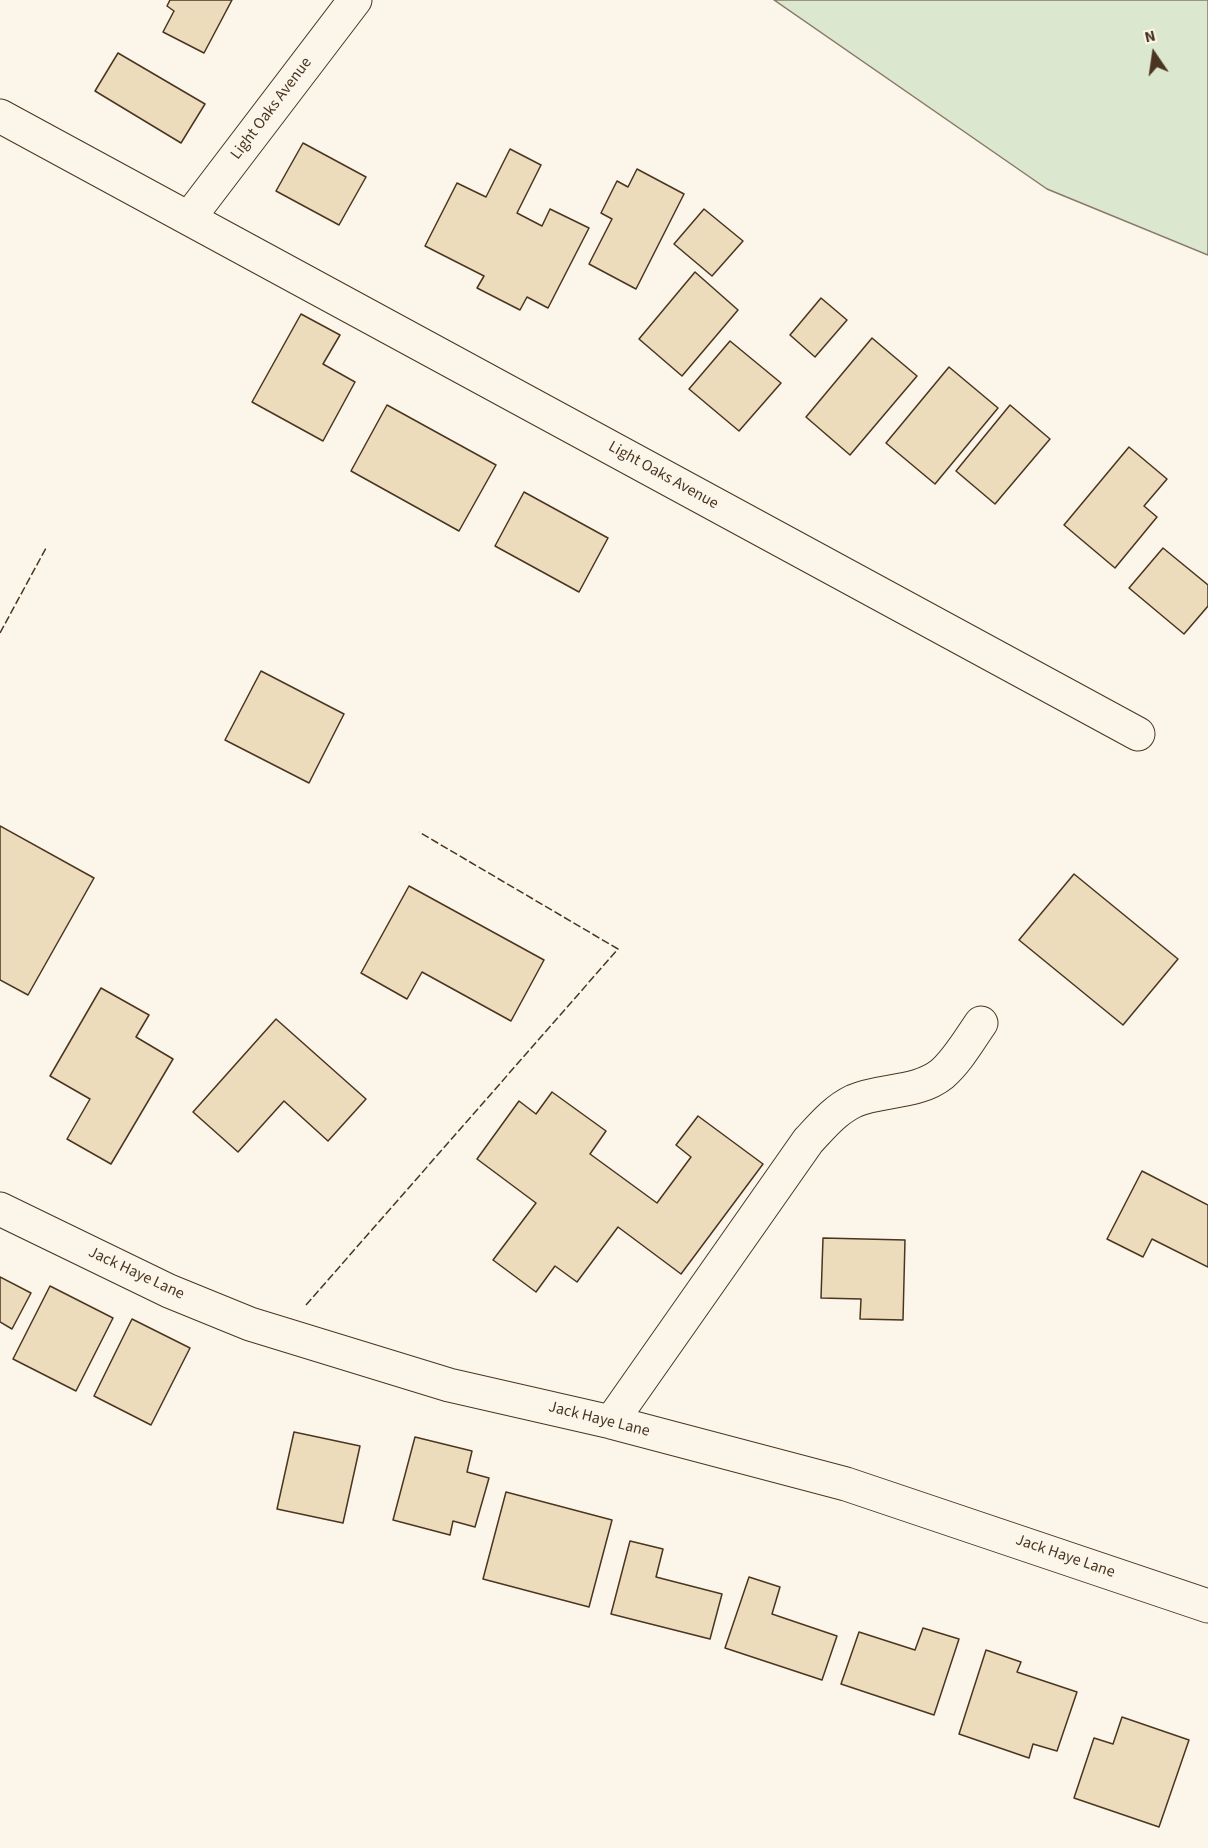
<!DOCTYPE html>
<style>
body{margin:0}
#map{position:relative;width:1208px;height:1848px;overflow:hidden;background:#fbf6e9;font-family:"Source Sans 3",sans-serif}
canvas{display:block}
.north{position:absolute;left:1124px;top:24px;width:60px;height:60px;-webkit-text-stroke:4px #fbf6e9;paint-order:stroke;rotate:347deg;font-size:16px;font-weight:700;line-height:24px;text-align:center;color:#4a3520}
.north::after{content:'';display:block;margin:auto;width:21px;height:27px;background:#4a3520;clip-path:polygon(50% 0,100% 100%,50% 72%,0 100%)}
</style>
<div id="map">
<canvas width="1208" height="1848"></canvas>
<div class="north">N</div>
</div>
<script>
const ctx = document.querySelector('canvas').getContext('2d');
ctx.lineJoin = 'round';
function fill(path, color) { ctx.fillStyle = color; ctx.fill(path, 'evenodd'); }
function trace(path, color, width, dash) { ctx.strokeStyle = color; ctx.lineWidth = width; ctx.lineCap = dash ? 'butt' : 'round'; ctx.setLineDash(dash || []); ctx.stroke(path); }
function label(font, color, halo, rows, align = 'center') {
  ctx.font = font + ' "Source Sans 3",sans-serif'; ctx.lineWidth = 4.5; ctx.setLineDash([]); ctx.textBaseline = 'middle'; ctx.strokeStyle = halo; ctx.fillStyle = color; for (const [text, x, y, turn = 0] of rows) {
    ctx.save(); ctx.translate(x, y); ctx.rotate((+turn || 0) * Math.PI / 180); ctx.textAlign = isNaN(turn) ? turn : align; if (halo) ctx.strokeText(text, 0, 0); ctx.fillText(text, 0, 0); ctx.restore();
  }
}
const green = new Path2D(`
 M774 0H1208V255L1047 189Z`);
fill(green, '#dce7d0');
trace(green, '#887966', 1.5);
const building = new Path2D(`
 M170 0H232L204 53 163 32 174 11 167 6Z
 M118 53 205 104 181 143 95 91Z
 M303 143 366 177 339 225 276 191Z
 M510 149 541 165 517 213 542 226 550 209 589 228 548 308 527 297 520 310 477 288 484 276 425 246 457 183 486 197Z
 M637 169 684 194 636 289 589 264 612 219 601 213 617 181 628 187Z
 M704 209 743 241 712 276 674 244Z
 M695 272 738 310 682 376 639 339Z
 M821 298 847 320 815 357 790 335Z
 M301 314 340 335 323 364 355 382 323 441 252 402Z
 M872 338 917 376 850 455 806 417Z
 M730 341 781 383 739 431 689 389Z
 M949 367 998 408 935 484 886 443Z
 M387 405 496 465 459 531 351 471Z
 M1010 405 1050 439 995 504 956 471Z
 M1129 447 1167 479 1144 506 1157 517 1115 568 1064 525Z
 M524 492 608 538 579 592 495 546Z
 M1163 548 1208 585V606L1184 634 1129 588Z
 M261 671 344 714 309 783 225 740Z
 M0 826 94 878 28 995 0 980Z
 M1074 874 1178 959 1123 1025 1019 940Z
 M409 886 544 960 511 1021 422 972 407 999 361 973Z
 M101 988 149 1015 136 1037 173 1059 111 1164 67 1139 90 1099 50 1076Z
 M276 1019 366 1099 328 1141 284 1101 238 1152 193 1112Z
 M552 1092 606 1131 590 1154 657 1203 691 1157 676 1145 698 1116 763 1164 681 1274 618 1227 577 1282 555 1266 536 1292 493 1260 536 1203 477 1159 519 1101 536 1114Z
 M1142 1171 1208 1205V1267L1152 1239 1143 1257 1107 1239Z
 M823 1238 905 1240 903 1320 860 1319 861 1299 821 1298Z
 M0 1277 31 1293 12 1329 0 1322Z
 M50 1286 113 1318 76 1391 13 1359Z
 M132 1319 190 1348 151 1425 94 1396Z
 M294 1432 360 1446 343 1523 277 1509Z
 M415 1437 472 1451 467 1472 489 1478 475 1527 453 1521 450 1535 393 1520Z
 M506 1492 612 1520 589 1607 483 1579Z
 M630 1541 663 1549 656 1577 722 1594 710 1639 611 1614Z
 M749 1577 780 1587 772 1614 837 1636 822 1680 725 1648Z
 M923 1628 959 1639 934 1715 841 1684 859 1632 915 1650Z
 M986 1650 1021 1662 1017 1672 1077 1692 1057 1751 1033 1744 1029 1758 959 1734Z
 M1122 1717 1189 1740 1159 1827 1074 1798 1094 1738 1113 1744Z`);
fill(building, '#ecdcbc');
trace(building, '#4a3520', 1.5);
const minor = new Path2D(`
 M0 116 1138 734
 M189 218 355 0
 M0 1209 169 1291 250 1324 449 1385 611 1422 846 1484 1208 1606
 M611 1422 808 1141C822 1126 835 1110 854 1101 881 1089 917 1094 942 1074 958 1060 969 1040 981 1023`);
trace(minor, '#4a3520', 35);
trace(minor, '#fbf6e9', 33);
trace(new Path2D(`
 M0 633 46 548
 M306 1305 618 949 419 832`), '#4a3520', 1.5, [8, 3]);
label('16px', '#4a3520', '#fbf6e9', [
 ["Light Oaks Avenue",272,109,-53],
 ["Light Oaks Avenue",663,476,29],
 ["Jack Haye Lane",136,1274,25],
 ["Jack Haye Lane",599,1420,14],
 ["Jack Haye Lane",1065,1557,19]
]);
</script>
